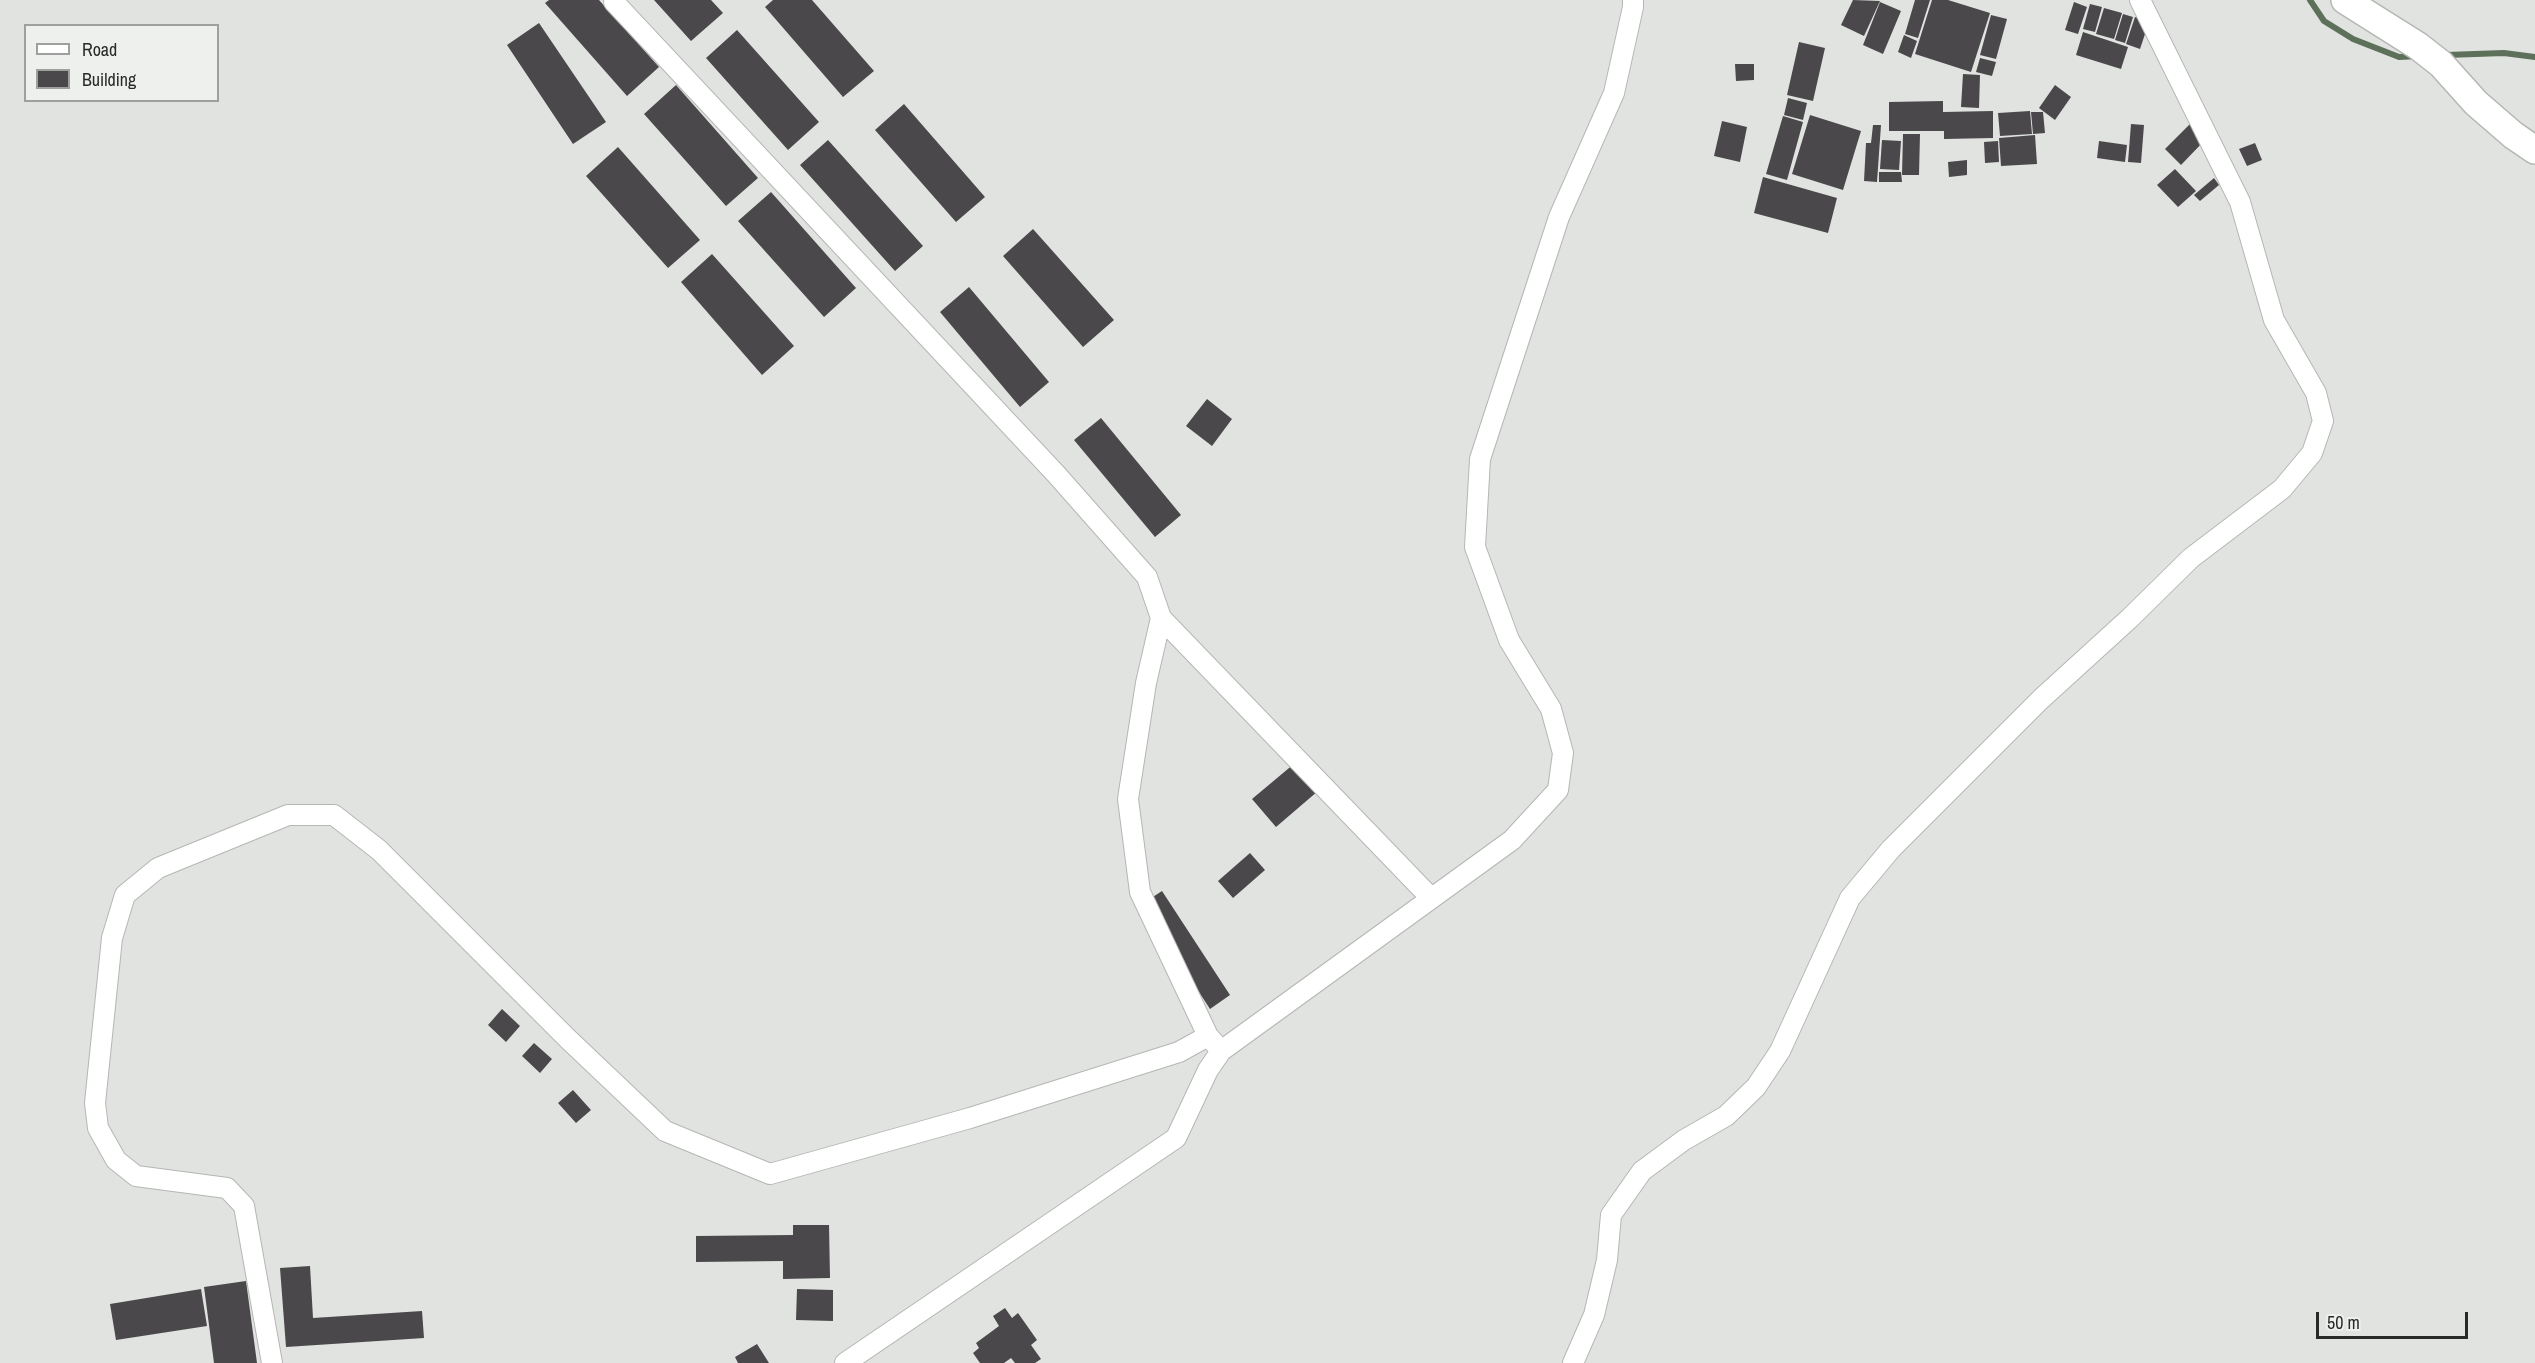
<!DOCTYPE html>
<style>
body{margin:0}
#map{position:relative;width:2535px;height:1363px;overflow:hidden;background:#e0e3df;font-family:"Archivo Narrow",sans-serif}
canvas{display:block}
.legend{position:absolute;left:24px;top:24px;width:195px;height:78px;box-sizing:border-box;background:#edf0ec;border:2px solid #9ea09e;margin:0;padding:8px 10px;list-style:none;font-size:18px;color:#282928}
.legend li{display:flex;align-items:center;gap:12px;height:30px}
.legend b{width:30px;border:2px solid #9ea09e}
.scale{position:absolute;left:2316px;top:1312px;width:152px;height:27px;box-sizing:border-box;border:3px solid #282928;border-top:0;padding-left:8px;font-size:18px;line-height:21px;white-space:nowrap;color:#282928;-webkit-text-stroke:4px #edf0ec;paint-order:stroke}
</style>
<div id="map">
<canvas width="2535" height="1363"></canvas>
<ul class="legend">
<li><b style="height:8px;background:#fff"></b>Road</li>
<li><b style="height:16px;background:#4a484b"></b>Building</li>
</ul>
<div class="scale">50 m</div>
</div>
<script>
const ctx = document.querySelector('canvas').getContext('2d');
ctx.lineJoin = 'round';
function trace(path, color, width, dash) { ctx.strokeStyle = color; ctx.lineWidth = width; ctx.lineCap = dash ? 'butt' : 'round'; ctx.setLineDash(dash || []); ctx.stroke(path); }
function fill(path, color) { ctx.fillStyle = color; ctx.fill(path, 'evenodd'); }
trace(new Path2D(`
 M2310 0 2324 21 2353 39 2399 57 2418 56
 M2446 55 2504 53 2535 57`), '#5d7059', 6);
fill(new Path2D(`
 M549 0H599L659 67 627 96 545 3Z
 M654 0H711L723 13 691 41Z
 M773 0H812L874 71 843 97 765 7Z
 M1853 0 1880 1 1864 36 1841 25Z
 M1915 0H1930L1918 38 1905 34Z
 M1932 0H1948L1990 13 1971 72 1915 54Z
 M1880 2 1901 11 1883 54 1863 45Z
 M2074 2 2087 7 2078 34 2065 30Z
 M2090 4 2102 7 2095 32 2083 29Z
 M2104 8 2122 13 2114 39 2096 34Z
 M2123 14 2133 17 2125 43 2115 40Z
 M1991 15 2007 19 1996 59 1980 55Z
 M2135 17 2149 22 2140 49 2126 44Z
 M539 23 606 122 573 144 507 45Z
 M737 30 819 122 788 150 706 58Z
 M2083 32 2128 47 2121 69 2076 55Z
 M1904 35 1917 41 1911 58 1898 52Z
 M1799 42 1825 48 1813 101 1787 95Z
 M1980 58 1996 62 1992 76 1976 72Z
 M1735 64H1754V80L1736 81Z
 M1963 74 1980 75 1979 108 1961 107Z
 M676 85 758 178 726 206 644 114Z
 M2055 85 2071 97 2055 120 2039 108Z
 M1788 98 1807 103 1803 120 1784 115Z
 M1943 101V112L1993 111V138L1944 139V131H1889V102Z
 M904 104 985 197 956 222 875 130Z
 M2030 111 2032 134 2000 136 1998 113Z
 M2031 112H2043L2045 133 2033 134Z
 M1810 115 1861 131 1843 190 1792 174Z
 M1783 116 1803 122 1787 180 1766 174Z
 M1722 121 1747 127 1740 162 1714 156Z
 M2131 124 2144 125 2141 163 2128 162Z
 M2190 124 2206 139 2181 165 2165 149Z
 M1873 125H1881L1877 182 1864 181 1866 143H1871Z
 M1903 134H1920L1919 175H1902Z
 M2035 135 2037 164 2001 166 1999 138Z
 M828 140 923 246 895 271 800 165Z
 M1882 140 1901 141 1899 170 1880 169Z
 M1998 141 1999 162 1985 163 1984 142Z
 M2099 141 2127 145 2125 162 2097 158Z
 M2255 143 2262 160 2247 166 2239 149Z
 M618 147 700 240 668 268 586 176Z
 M1967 160V175L1949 177 1948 162Z
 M2175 169 2196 191 2178 207 2157 185Z
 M1879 172H1901L1902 182H1879Z
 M1763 177 1837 198 1828 233 1754 213Z
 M2214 178 2219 185 2200 201 2194 195Z
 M771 192 856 288 824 317 738 221Z
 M1033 229 1114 320 1083 347 1003 256Z
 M712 254 794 346 762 375 681 282Z
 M969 287 1049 382 1020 407 940 312Z
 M1207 399 1232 419 1212 446 1186 426Z
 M1101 418 1181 515 1155 537 1074 440Z
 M1295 763 1318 791 1276 827 1252 799Z
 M1250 853 1265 870 1233 898 1218 881Z
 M1162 891 1230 995 1210 1009 1142 904Z
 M502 1009 520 1026 506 1042 488 1025Z
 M534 1043 552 1059 540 1073 522 1056Z
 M573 1090 591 1110 576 1123 558 1103Z
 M793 1225H829L830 1278 783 1279V1261L696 1262V1236L793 1235Z
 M310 1266 313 1318 422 1311 424 1338 286 1347 280 1268Z
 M246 1281 257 1363H214L204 1287Z
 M201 1289 207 1326 116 1340 110 1304Z
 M797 1289 833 1290V1321L796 1320Z
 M1005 1308 1012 1318 1018 1313 1037 1340 1031 1345 1041 1359 1035 1363H1015L1011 1358 1004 1363H980L973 1353 979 1348 976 1343 999 1326 993 1316Z
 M757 1344 769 1363H738L735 1357Z`), '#4a484b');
const street = new Path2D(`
 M614 2 1056 474 1147 577 1161 618 1146 683 1128 799 1140 892 1208 1036 1217 1046
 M1161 618 1431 898
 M272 1363 244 1206 227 1188 136 1176 116 1160 98 1128 95 1103 112 938 125 895 158 868 288 815H334L379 850 568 1039 665 1131 770 1174 970 1118 1179 1052 1208 1036
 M845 1363 1176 1138 1208 1070 1221 1051 1512 840 1558 790 1563 753 1551 709 1509 640 1475 547 1480 459 1559 217 1614 93 1633 7V0
 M1573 1363 1594 1315 1607 1260 1611 1215 1642 1171 1684 1140 1726 1116 1756 1087 1780 1051 1850 898 1891 849 2041 699 2130 618 2191 558 2282 489 2312 453 2323 421 2316 393 2274 320 2240 202 2140 0`);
const secondary = new Path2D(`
 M2345 0 2418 46 2441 64 2476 103 2513 135 2535 150`);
trace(street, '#b4b7b3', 22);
trace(secondary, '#b4b7b3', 30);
trace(street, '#fff', 20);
trace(secondary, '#fff', 27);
</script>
